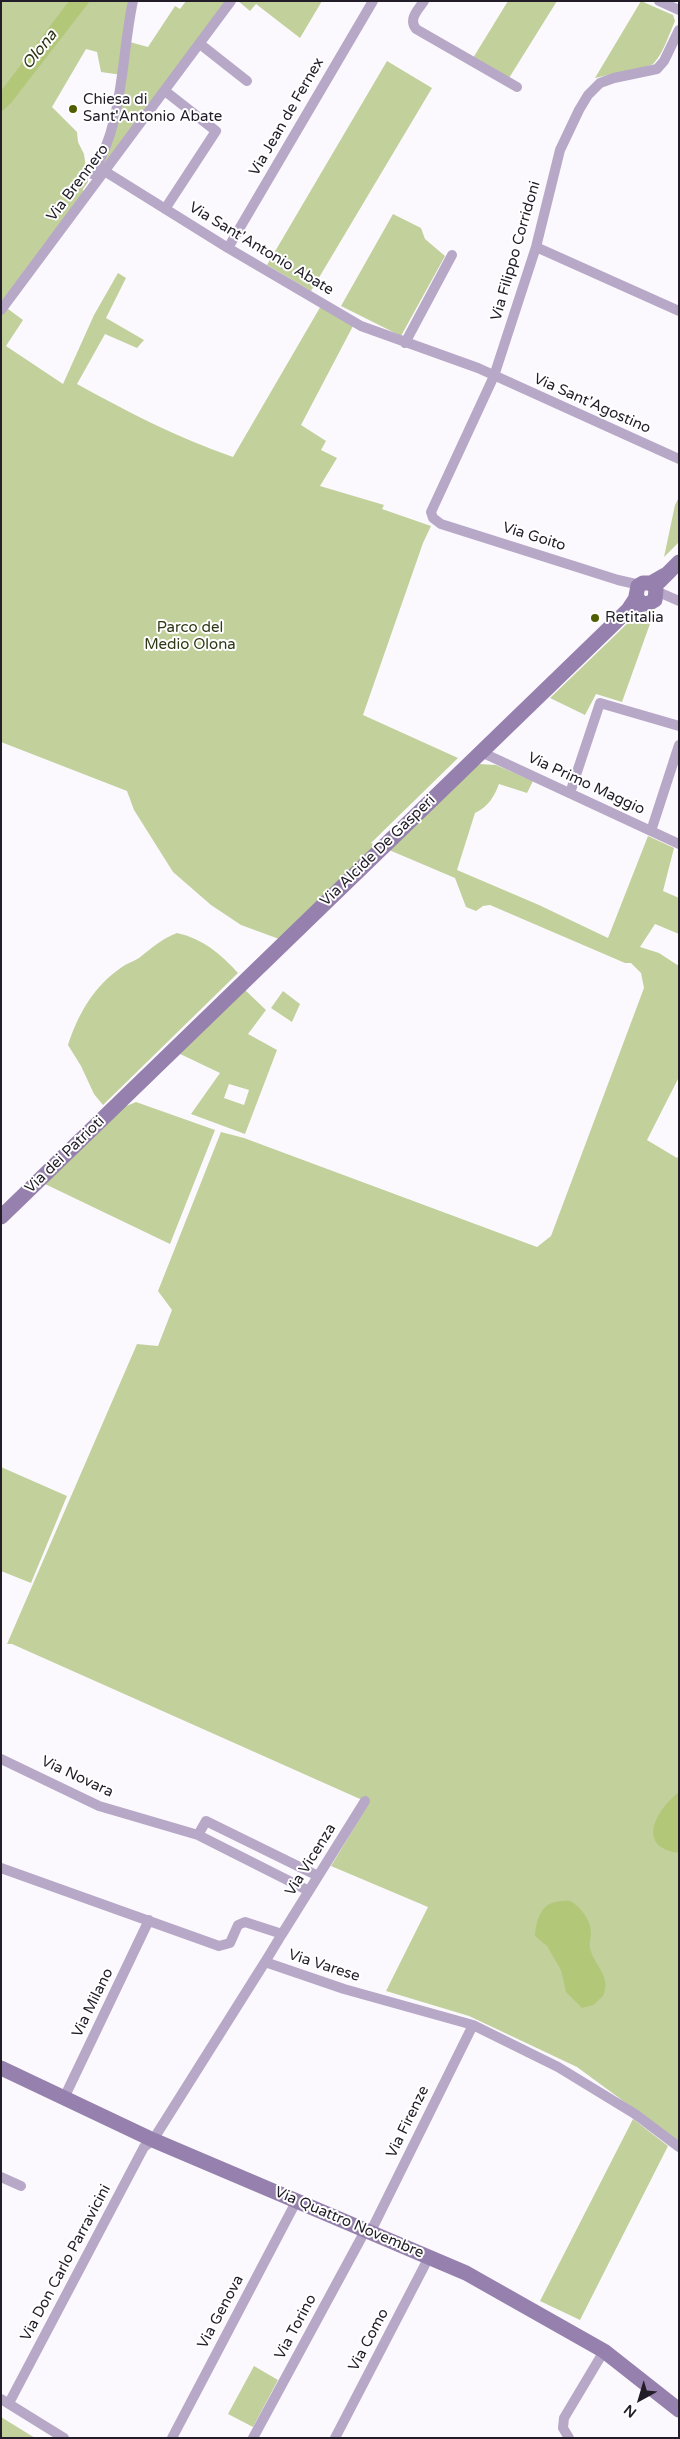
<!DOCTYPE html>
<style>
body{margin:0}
#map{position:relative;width:680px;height:2439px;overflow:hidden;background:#fbf9fe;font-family:"Varela Round",sans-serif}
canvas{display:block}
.frame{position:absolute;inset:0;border:2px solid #221d28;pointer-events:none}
.north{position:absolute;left:615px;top:2374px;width:50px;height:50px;-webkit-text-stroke:4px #fff;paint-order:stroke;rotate:219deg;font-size:14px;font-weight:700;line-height:20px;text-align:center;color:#221d28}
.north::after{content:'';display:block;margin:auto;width:18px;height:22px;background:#221d28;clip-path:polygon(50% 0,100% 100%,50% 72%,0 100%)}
</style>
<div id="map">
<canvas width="680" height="2439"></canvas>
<div class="frame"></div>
<div class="north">N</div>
</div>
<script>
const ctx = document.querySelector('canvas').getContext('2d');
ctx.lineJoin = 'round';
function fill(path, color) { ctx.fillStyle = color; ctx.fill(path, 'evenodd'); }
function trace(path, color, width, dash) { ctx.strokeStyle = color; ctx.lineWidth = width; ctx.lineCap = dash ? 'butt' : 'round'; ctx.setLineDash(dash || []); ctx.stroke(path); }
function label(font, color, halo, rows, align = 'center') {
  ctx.font = font + ' "Varela Round",sans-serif'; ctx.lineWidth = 4; ctx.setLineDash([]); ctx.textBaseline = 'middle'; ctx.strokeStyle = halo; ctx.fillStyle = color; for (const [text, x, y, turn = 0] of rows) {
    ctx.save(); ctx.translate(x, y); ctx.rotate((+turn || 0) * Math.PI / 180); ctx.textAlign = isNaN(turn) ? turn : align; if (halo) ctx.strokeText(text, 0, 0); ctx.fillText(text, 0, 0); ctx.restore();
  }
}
fill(new Path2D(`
 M1 1H132L126 41 148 47 175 6 180 9 186 1H231L90 192 122 75 101 72 97 52 86 49 52 107 77 132 78 142 84 154 88 182 83 189 84 199 4 306 23 320 6 346 63 384 94 315 118 273 126 278 106 318 144 340 137 348 105 334 77 384C128 412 178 438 233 457L322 304 353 326 301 425 326 441 321 450 337 458 320 486 384 505 382 509 431 526 423 543 363 715 458 758 371 843 378 846 279 939 241 925 211 905 173 872 134 810 127 791 1 742Z
 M238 1H322L300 38 256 4 250 11Z
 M508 1H557L509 78 473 58Z
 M641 1 673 15 675 21C669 34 664 52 654 63 650 68 606 75 595 78Z
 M387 61 432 88 311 291 267 265Z
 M393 214 421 228 425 239 445 256 401 336 341 306Z
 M679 497V542L664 557 675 505Z
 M656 607 622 702 596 694 585 715 550 698 633 618Z
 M480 764 496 765 533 781 527 793 499 784C494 797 488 807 475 813L457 870 539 905 608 938 648 836 674 848 663 891 679 898V934L655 924 640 947 659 953 679 966V1077L647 1140 677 1158 679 1156V2142L577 2067 469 2016 386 1991 428 1907 331 1866 369 1803 12 1644H7L137 1344 158 1346 172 1310 158 1291 221 1132 244 1138 537 1247 551 1236 644 988 641 973 631 963H625L490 905 483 906 476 911 466 907 455 878 389 850 469 770Z
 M177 933C203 939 220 953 238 973L103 1105 94 1094 81 1066 68 1045C78 1014 94 986 122 967 127 963 133 962 139 958 152 948 161 939 177 933Z
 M244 989 266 1010 248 1034 277 1050 245 1134 191 1114 220 1073 178 1053ZM229 1084 249 1090 244 1105 224 1098Z
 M283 991 300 1004 292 1022 271 1008Z
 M136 1102 215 1130 170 1244 45 1184 124 1107Z
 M1 1467 67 1496 31 1583 1 1571Z
 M633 2119 668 2146 580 2320 540 2301Z
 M254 2366 278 2380 253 2427 228 2414Z
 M1 2417 35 2438H1Z`), '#c2d09c');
fill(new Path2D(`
 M69 1H90L11 103 1 112V91Z
 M679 1792V1853C635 1847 656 1810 679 1792Z
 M570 1901C580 1906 591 1920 591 1933 591 1938 589 1943 590 1948 594 1966 612 1976 603 1996L593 2005 582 2008 566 1992 561 1970 547 1946 535 1936C537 1913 544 1899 570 1901Z`), '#b3c779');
trace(new Path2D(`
 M424 1C418 10 408 19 416 29L517 87
 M659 1 679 10
 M200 44 247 81
 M165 91 216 131 165 209
 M106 172 228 248 361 326 478 368 679 459
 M92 174C124 125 121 56 133 1
 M536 247 679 311
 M228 248 373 1
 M1 310 231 1
 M405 343 452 255
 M640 585 618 580 441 524 433 518 431 512 494 376 536 247 560 150 579 110 588 95 600 83 614 78 657 69 664 61 679 30
 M656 591 679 601
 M481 752 679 844
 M570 793 600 703 679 726
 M651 831 679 745
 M1 1759 99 1806 198 1835 309 1891
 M198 1835 206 1821 318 1876
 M1 1868 219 1946 230 1943 238 1925 245 1922 282 1934 265 1962 344 1989 473 2025 558 2067 635 2114 679 2147
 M282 1934 365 1801
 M64 2098 149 1920
 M1 2177 21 2186
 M370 2233 473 2025
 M1 2399 64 2438
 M9 2403 144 2147 153 2140 265 1962
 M172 2438 297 2200
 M253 2438 365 2231
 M335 2438 429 2257
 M569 2438 563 2428 564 2418 604 2351`), '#b7a8c7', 10);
trace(new Path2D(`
 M659 582 679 562
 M641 603 636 596 638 586 643 583H651L665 575
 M633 607C641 603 648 605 655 600L656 589 651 583
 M1 1217 628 610 636 598
 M1 2068 153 2140 466 2273 604 2351 679 2410`), '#9680ad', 15);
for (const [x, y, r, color] of [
 [73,109,5,"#4f5e00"],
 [595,618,5,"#4f5e00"]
]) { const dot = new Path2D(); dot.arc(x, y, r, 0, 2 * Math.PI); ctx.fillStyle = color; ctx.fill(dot); trace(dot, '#fff', 2); }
label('15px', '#221d28', '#fff', [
 ["Chiesa di",83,100],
 ["Sant'Antonio Abate",83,117],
 ["Retitalia",605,618]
], 'left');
label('15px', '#221d28', '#fff', [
 ["Via Jean de Fernex",287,117,-60],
 ["Via Brennero",78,183,-53],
 ["Via Sant'Antonio Abate",261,249,31],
 ["Via Filippo Corridoni",516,251,-74],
 ["Via Sant'Agostino",592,404,24],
 ["Via Goito",534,537,17],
 ["Via Primo Maggio",586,784,25],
 ["Via Alcide De Gasperi",378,851,-44],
 ["Via dei Patrioti",65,1155,-44],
 ["Via Novara",77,1777,25],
 ["Via Vicenza",311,1860,-58],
 ["Via Varese",324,1966,18],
 ["Via Milano",93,2003,-64],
 ["Via Firenze",408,2122,-64],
 ["Via Quattro Novembre",349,2223,23],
 ["Via Don Carlo Parravicini",66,2263,-62],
 ["Via Genova",221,2312,-62],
 ["Via Torino",296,2327,-62],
 ["Via Como",369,2340,-62]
]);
label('15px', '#2f3716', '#fff', [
 ["Parco del",190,628],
 ["Medio Olona",190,645]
]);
label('italic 16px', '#2d3413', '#fff', [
 ["Olona",40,50,-51]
]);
</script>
